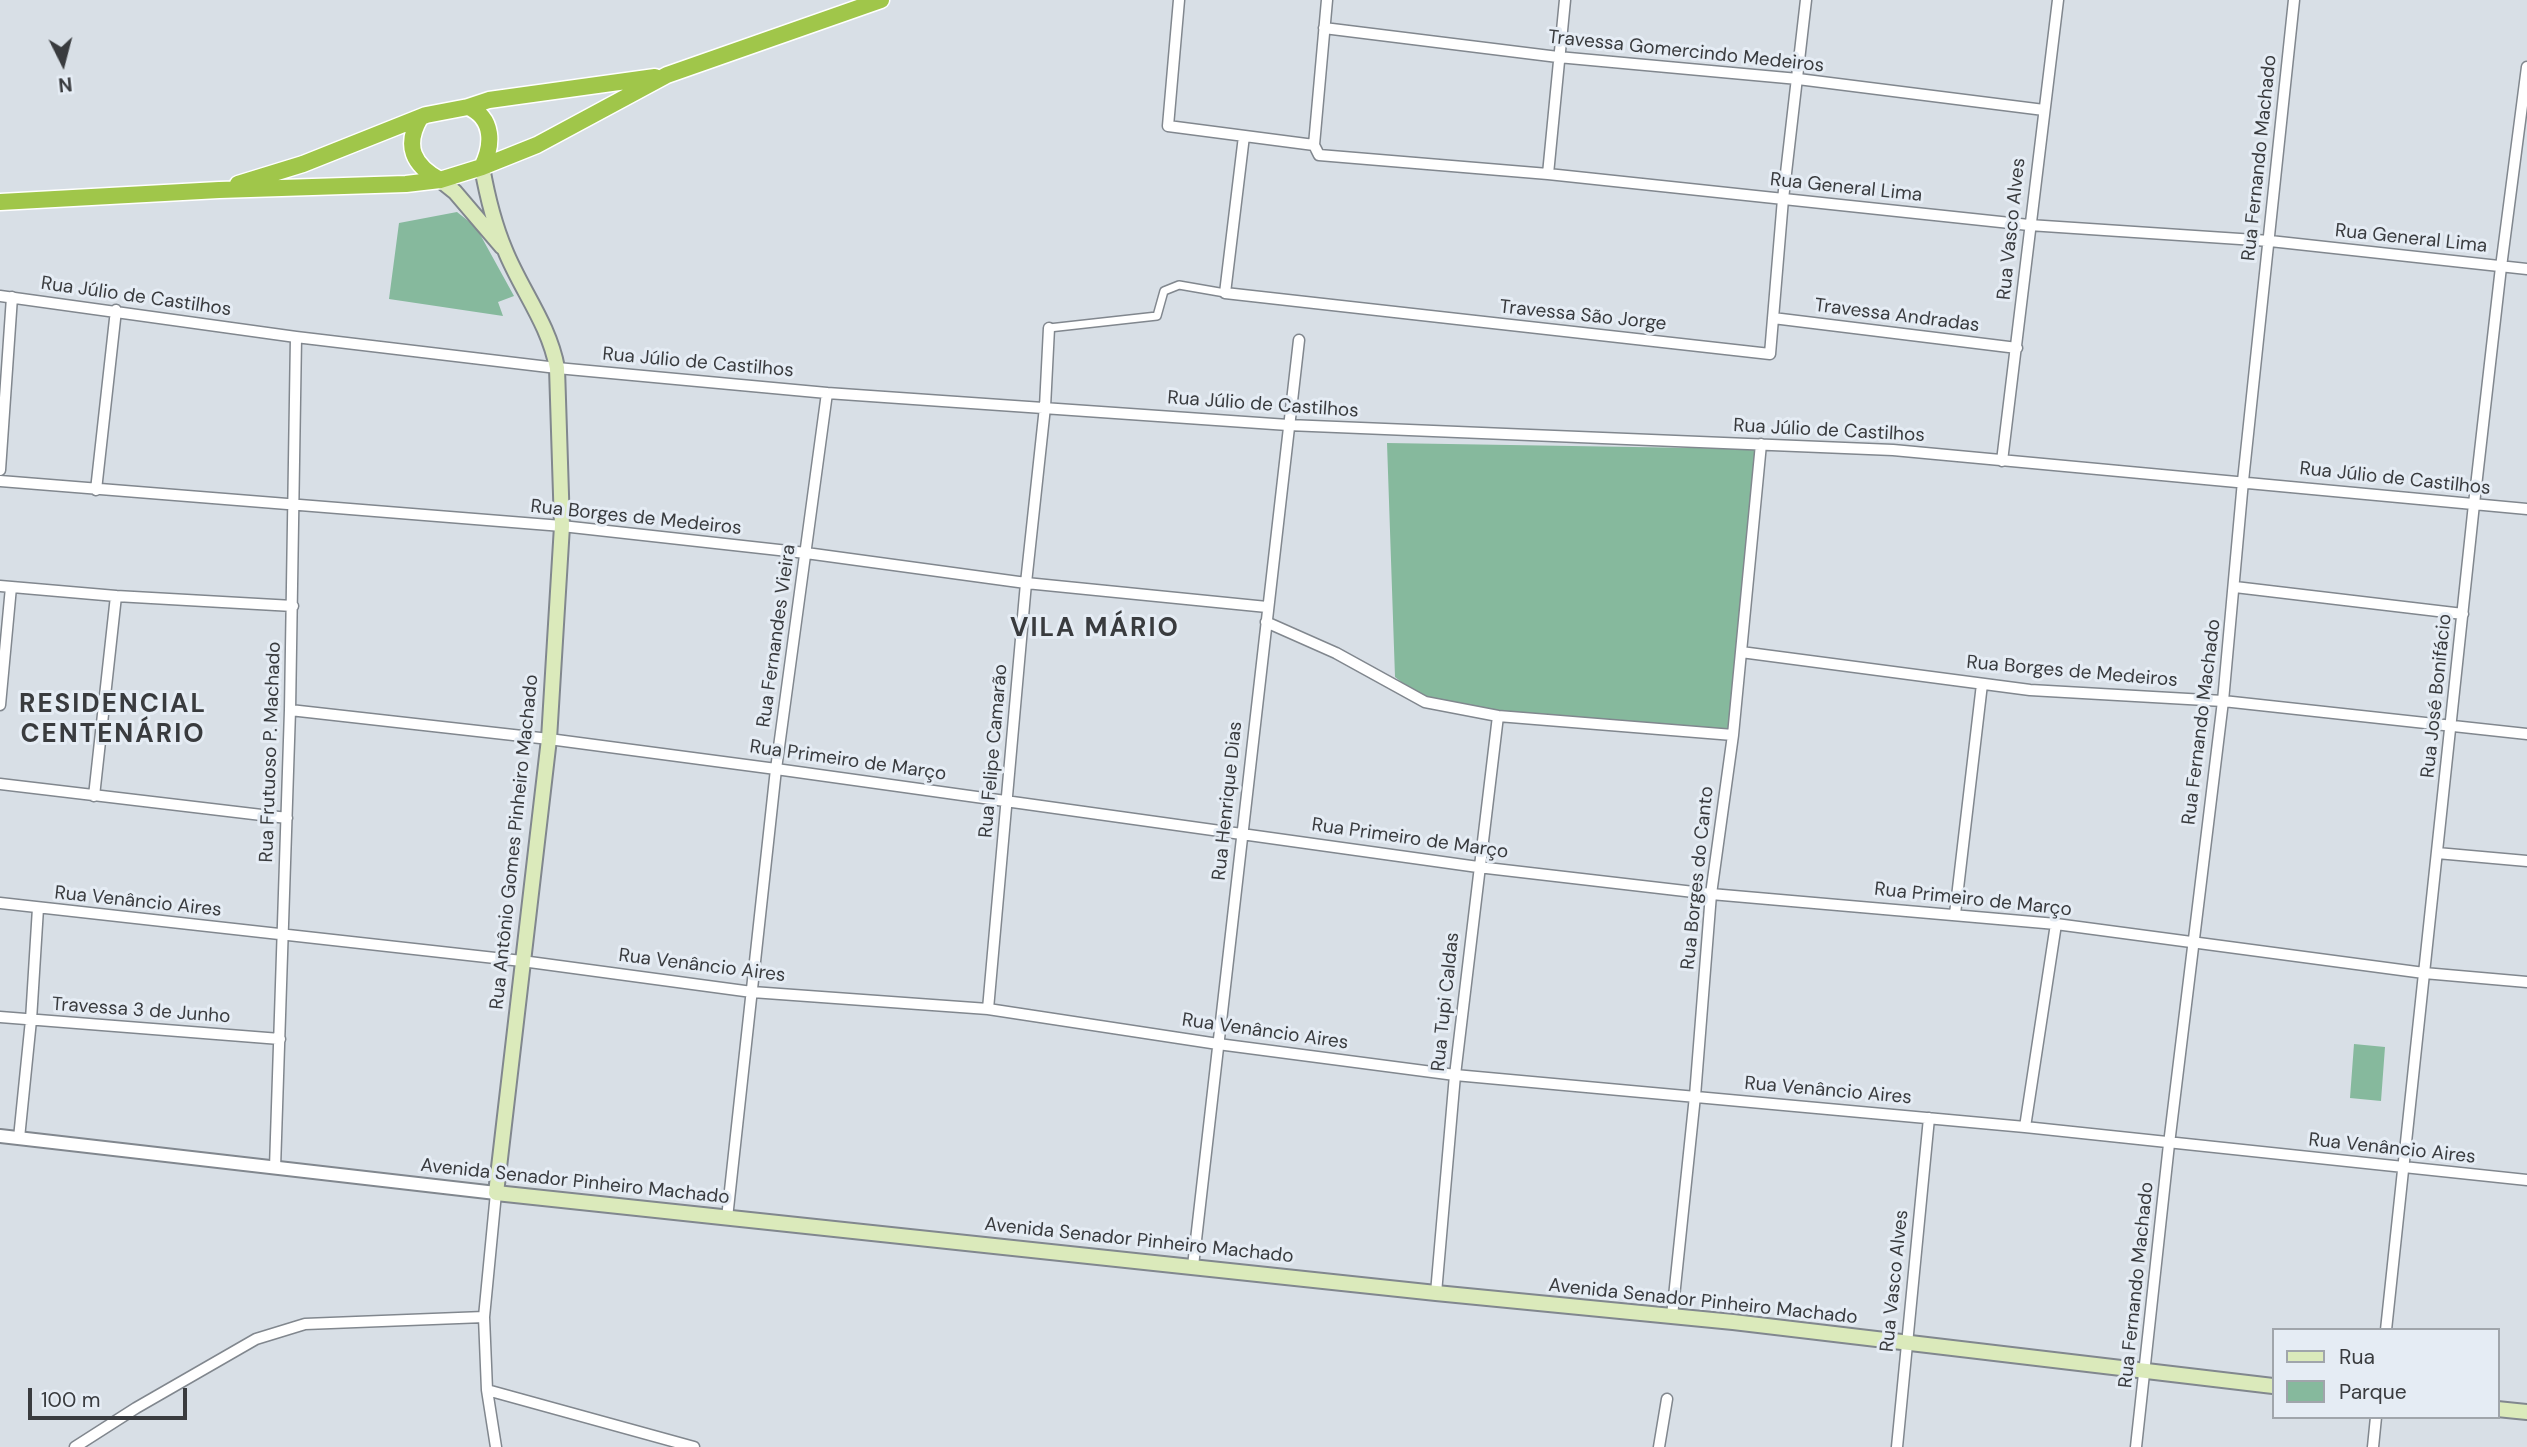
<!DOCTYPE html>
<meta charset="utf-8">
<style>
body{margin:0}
#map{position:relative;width:2527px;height:1447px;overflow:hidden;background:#d8dfe6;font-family:"DM Sans",sans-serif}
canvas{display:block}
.legend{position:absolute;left:2272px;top:1328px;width:228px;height:91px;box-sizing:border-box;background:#e5ecf4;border:2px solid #a0a5ab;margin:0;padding:9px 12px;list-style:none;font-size:21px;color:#393b3e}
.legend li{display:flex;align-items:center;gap:14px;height:35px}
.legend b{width:35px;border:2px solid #a0a5ab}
.north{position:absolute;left:28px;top:28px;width:70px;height:70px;-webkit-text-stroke:5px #e5ecf4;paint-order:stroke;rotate:174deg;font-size:19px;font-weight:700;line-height:28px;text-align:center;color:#393b3e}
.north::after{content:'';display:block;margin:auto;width:24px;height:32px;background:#393b3e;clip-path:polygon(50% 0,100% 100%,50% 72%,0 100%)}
.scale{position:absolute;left:28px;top:1388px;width:159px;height:32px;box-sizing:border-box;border:4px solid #393b3e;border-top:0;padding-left:9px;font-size:21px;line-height:24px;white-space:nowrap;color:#393b3e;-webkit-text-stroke:5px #e5ecf4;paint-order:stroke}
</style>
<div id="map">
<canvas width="2527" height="1447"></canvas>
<ul class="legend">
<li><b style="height:9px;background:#dbeabb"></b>Rua</li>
<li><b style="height:19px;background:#86b99d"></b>Parque</li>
</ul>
<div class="north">N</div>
<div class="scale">100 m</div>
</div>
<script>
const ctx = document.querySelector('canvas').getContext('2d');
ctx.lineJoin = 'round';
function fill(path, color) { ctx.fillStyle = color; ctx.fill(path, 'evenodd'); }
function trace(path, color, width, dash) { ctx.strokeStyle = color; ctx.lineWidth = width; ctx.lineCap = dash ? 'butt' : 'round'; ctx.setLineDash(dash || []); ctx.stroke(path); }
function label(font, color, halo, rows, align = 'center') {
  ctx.font = font + ' "DM Sans",sans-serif'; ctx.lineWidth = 6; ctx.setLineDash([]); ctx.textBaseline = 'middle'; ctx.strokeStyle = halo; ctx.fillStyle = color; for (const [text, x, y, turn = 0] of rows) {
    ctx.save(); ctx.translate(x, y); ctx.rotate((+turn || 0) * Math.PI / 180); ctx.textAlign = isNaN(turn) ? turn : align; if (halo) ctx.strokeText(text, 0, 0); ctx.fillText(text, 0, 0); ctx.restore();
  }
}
fill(new Path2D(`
 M457 212 476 227 514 296 498 302 503 316 389 299 399 223Z
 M1387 443 1756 449 1731 733 1497 714 1424 700 1395 677Z
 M2354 1044 2385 1047 2381 1101 2350 1098Z`), '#86b99d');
const pedestrian = new Path2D(`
 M1049 328 1157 316 1164 291 1179 285 1225 293`);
const minor = new Path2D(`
 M1179 0 1168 126 1314 145
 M1324 28 1558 57 1798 79 2044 110
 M1244 136 1225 293 1770 354 1783 199 1806 0
 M1314 145 1319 155 1548 174 2029 225 2270 241 2527 269
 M1314 145 1327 0
 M1548 174 1565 0
 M0 296 296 337 557 368 827 393 1288 425 1893 450 2527 509
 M1773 318 2017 348
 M2002 461 2058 0
 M0 470 12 297
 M0 481 562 526 806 553 1026 583 1267 607
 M96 490 116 310
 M0 586 116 596 293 606
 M2235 587 2463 614
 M1266 622 1336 653 1425 702 1498 716 1733 735
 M1741 652 2030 690 2223 701 2527 734
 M0 705 11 587
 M290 710 549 739 776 769 1478 867 1711 894 2056 924 2424 973 2527 982
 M0 784 287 818
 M94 796 116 596
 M2437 853 2527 861
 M0 903 522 961 752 992 988 1009 1218 1044 1455 1075 2025 1127 2527 1180
 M1955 914 1982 684
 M988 1009 1026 583 1045 407 1049 328
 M0 1017 280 1039
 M2025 1127 2056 924
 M19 1138 31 1020 38 908
 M275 1168 290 710 296 337
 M496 1193 484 1317 487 1390 496 1447
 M727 1218 776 769 827 393
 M1193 1266 1299 340
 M1436 1293 1455 1075 1498 716
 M1672 1316 1695 1096 1711 894 1733 735 1761 444
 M2386 1330 2474 504 2501 267 2527 67
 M487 1390 694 1447
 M75 1447 136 1408 256 1339 305 1324 484 1317
 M1659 1447 1667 1399
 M1897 1447 1929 1118
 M2136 1447 2169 1144 2223 701 2243 481 2294 0
 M2373 1447 2376 1417`);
const tertiary = new Path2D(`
 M0 1136 496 1193`);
const secondary = new Path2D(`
 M482 167C487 195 494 224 505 250 521 290 549 324 557 368L562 526 549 739 496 1193 1436 1293 1733 1322 2273 1386
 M440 180 455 192 502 247
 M2497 1409 2527 1412`);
const trunk = new Path2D(`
 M468 107C494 118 493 145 482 167
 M420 118C404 146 413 165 440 180
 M238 184 303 164 426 115 468 107 489 100 655 77
 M0 202 219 190 406 184 440 180 482 167 537 145 667 75 881 0`);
trace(pedestrian, '#81878e', 10);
trace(minor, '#81878e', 13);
trace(tertiary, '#81878e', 16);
trace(secondary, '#81878e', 18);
trace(trunk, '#fff', 19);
trace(pedestrian, '#fff', 7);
trace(minor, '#fff', 10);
trace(tertiary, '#fff', 12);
trace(secondary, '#dbeabb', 14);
trace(trunk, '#a0c64a', 16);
label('19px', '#393b3e', '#e5ecf4', [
 ["Travessa Gomercindo Medeiros",1686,52,6],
 ["Rua Fernando Machado",2260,158,-84],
 ["Rua General Lima",1846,188,6],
 ["Rua Vasco Alves",2012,229,-84],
 ["Rua General Lima",2411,239,6],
 ["Rua Júlio de Castilhos",136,297,8],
 ["Travessa São Jorge",1583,316,6],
 ["Travessa Andradas",1897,316,7],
 ["Rua Júlio de Castilhos",698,363,5],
 ["Rua Júlio de Castilhos",1263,405,4],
 ["Rua Júlio de Castilhos",1829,431,3],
 ["Rua Júlio de Castilhos",2395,479,6],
 ["Rua Borges de Medeiros",636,518,6],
 ["Rua Fernandes Vieira",777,636,-82],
 ["Rua Borges de Medeiros",2072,672,5],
 ["Rua José Bonifácio",2437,696,-84],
 ["Rua Fernando Machado",2202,722,-83],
 ["Rua Felipe Camarão",994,751,-85],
 ["Rua Frutuoso P. Machado",271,752,-88],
 ["Rua Primeiro de Março",848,761,8],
 ["Rua Henrique Dias",1228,801,-84],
 ["Rua Primeiro de Março",1410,839,8],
 ["Rua Antônio Gomes Pinheiro Machado",515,842,-84],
 ["Rua Borges do Canto",1698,878,-84],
 ["Rua Primeiro de Março",1973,900,6],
 ["Rua Venâncio Aires",138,902,6],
 ["Rua Venâncio Aires",702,966,7],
 ["Rua Tupi Caldas",1446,1002,-84],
 ["Travessa 3 de Junho",141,1011,4],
 ["Rua Venâncio Aires",1265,1032,8],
 ["Rua Venâncio Aires",1828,1091,5],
 ["Rua Venâncio Aires",2392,1149,6],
 ["Avenida Senador Pinheiro Machado",575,1182,6],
 ["Avenida Senador Pinheiro Machado",1139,1241,6],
 ["Rua Vasco Alves",1895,1281,-84],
 ["Rua Fernando Machado",2137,1285,-84],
 ["Avenida Senador Pinheiro Machado",1703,1302,6]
]);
ctx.letterSpacing = '2px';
label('bold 26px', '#393b3e', '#e5ecf4', [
 ["VILA MÁRIO",1095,629],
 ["RESIDENCIAL",113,705],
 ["CENTENÁRIO",113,735]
]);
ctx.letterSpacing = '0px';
</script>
